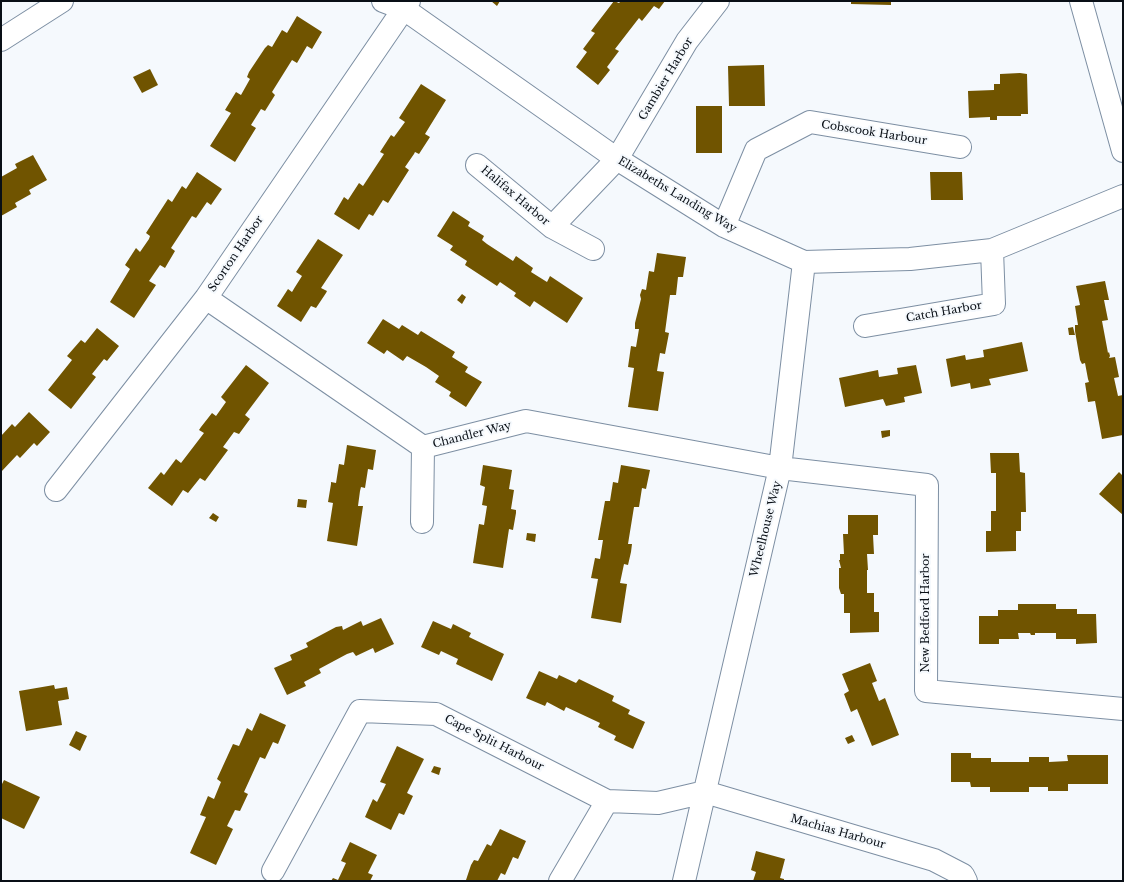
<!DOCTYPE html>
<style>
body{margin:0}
#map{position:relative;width:1124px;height:882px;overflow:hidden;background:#f5f9fd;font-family:"Libre Baskerville",serif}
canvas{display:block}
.frame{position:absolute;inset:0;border:2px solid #090f16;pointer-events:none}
</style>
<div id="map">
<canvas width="1124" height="882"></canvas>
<div class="frame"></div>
</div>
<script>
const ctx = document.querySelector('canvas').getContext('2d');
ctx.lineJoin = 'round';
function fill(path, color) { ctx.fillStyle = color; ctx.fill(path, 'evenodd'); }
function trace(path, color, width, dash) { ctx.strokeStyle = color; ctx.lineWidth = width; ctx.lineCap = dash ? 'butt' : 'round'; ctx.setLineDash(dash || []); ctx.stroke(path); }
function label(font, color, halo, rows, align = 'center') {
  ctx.font = font + ' "Libre Baskerville",serif'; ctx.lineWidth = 4; ctx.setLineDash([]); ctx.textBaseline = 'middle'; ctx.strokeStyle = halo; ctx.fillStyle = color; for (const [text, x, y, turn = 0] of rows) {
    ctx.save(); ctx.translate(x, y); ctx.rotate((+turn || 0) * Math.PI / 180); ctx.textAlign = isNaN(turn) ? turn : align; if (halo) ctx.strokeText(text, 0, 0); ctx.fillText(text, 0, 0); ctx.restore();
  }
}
fill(new Path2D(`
 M491 1H500L497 6Z
 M614 1 619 3 621 1H665L659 9 654 6 642 21 639 18 615 49 619 51 607 67 610 70 598 85 576 67 587 52 583 49 595 33 591 31Z
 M851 1H891V5L851 4Z
 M297 16 322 32 312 49 307 46 297 63 292 60 272 92 275 95 265 111 261 109 251 125 256 128 235 162 210 146 231 113 225 110 236 92 241 95 250 79 247 77 249 72 265 48 268 45 272 47 282 30 287 33Z
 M764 65 765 106H729L728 66Z
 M150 69 158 85 142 93 133 77Z
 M1020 73 1027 74 1028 114H1021V116H997V120H990V117L969 118 968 91 994 90V84H1000V74Z
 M421 84 446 100 425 134 430 137 419 154 415 152 414 154 405 167 409 170 388 203 383 200 373 216 369 214 359 230 334 214 344 197 348 200 359 183 363 186 384 154 380 152 391 135 394 137 405 122 399 118Z
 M696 106H722V153H696Z
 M33 155 47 180 29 190 31 194 15 203 17 207 1 216V177L17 168 15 164Z
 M197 172 222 189 211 205 207 202 196 218 192 216 171 248 175 251 165 268 160 265 149 281 156 285 134 318 110 302 130 269 125 265 136 248 140 252 149 239 150 236 146 233 168 199 172 202 182 186 186 189Z
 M930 172H962L963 200H931Z
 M453 211 470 222 468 226 484 236 482 240 487 244 513 261 516 256 533 268 531 272 547 282 550 276 583 298 567 323 534 301 530 307 514 296 516 293 500 282 497 286 465 265 467 261 450 250 453 246 437 236Z
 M318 239 343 255 321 288 327 291 326 293 316 308 311 306 301 322 277 306 288 289 292 292 295 287 302 276 296 272Z
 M657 253 686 257 683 277H678L676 295H670L665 332 669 333 665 354 660 353 657 371 664 372 658 411 628 407 634 368 628 367 631 346 636 347 639 329H635V323L641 299 640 295 642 289 646 290 649 271 654 272Z
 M1105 281 1109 300H1104L1108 320 1102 321 1108 353 1109 352 1110 356 1109 358 1115 357 1119 377 1114 378 1118 396 1123 395V435L1102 439 1095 401 1088 402 1085 383 1089 382 1088 379 1085 363 1082 364 1080 360 1075 331V325H1078L1075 306 1080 305 1076 286Z
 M462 294 466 297 462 304 457 300Z
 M383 319 399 329 402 325 418 335 421 331 455 352 452 357 468 367 465 372 482 382 466 407 449 396 451 392 435 382 439 376 426 367 407 356 403 361 387 350 384 354 367 343Z
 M1073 327 1075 335H1069L1068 328Z
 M97 328 119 346 107 361 104 359 92 374 96 377 71 409 48 390 72 360 67 356 81 340 85 343Z
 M1022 342 1028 371 989 379 991 385 971 389 970 383 951 387 946 359 965 355 966 360 984 357 983 350Z
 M246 365 269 383 245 415 250 419 239 434 234 432 223 447 228 450 205 481 200 478 188 493 183 490 172 506 148 488 161 472 164 475 176 459 181 463 204 433 199 430 201 427 212 413 216 416 226 402 221 397Z
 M916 365 922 393 904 397 905 402 886 406 883 399 845 407 839 378 878 370 879 377 898 374 897 368Z
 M29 412 50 432 37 446 34 443 20 458 17 455 1 472V436L12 424 15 427Z
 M890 430V436L882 438 881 431Z
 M347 445 376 450 373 470 368 469 365 488 361 487 360 491 358 506H363L357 546 327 541 333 503 328 502 331 484V482L336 483 339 464 344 465Z
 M990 453H1019L1020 472 1025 473 1026 512H1021V531H1016V551L986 552V531H991V511H996V473H991Z
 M483 465 512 470 509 489 514 490 511 509 516 510V513L513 530 509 529 503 568 473 563 479 524 484 525 487 506 482 505 485 487 480 485Z
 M621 465 650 470 646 489 642 488 639 507H634L628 544H632L631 552 628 565 624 564 620 583 627 584 621 623 591 618 598 579 591 578 595 558 600 559 603 540H598L605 501H610L613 482 618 483Z
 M1119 472 1123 476V515L1099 494Z
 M298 499 307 500 306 508 297 507Z
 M213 513 219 517 216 522 209 518Z
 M848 515H878V535H873L874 554H867L868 570H867V593H874V612H879V632L850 633V613H844V594H841L839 588V568H841L839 560H840V554H844L843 534H848Z
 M527 533 536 534 535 542 526 540Z
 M1018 604H1056V609H1077V614H1096L1097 643 1076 644V639H1056V633H1035V635H1031L1030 633H1018L1019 639H999V644H979V616H998V610H1018Z
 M381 618 394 644 375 653 373 648 356 656 353 652 347 654 319 669 321 673 304 682 306 686 287 695 274 668 292 660 290 655 308 647 306 643 336 627 342 626 343 630 361 621 363 626Z
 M433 621 451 629 453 624 471 633 469 637 504 654 492 681 456 664 458 659 441 651 439 655 421 647Z
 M870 663 877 681 872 683 879 701 885 698 899 735 872 746 857 709 851 712 844 694 849 691 842 674Z
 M539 671 557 679 559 675 576 683 579 679 614 696 612 701 630 710 628 714 645 722 633 749 614 740 616 736 598 727 600 723 598 722 566 707 564 711 547 702 545 706 526 698Z
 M54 685 55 689 67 687 69 699 58 701 62 725 26 731 19 691Z
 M260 713 286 725 278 744 273 742 265 759 260 757 244 792 248 794 240 811 235 810 227 826 233 829 216 865 190 853 206 817 200 815 208 796 214 799 221 782 217 779 233 744 239 746 247 728 252 731Z
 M76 731 87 736 80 751 69 745Z
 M852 735 855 741 848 744 845 738Z
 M397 746 424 759 407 793 413 796 404 815 399 813 391 830 365 817 373 799 377 802 386 784 380 782Z
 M951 753H971V758H991V762H1029V757H1049V762L1068 761 1067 755H1108V784H1068V791H1048V787H1029V792H990V787H971L970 782H951Z
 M434 766 441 768 439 775 431 772Z
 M4 780 40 797 24 829 1 818V786Z
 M500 829 526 841 518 859 513 857 505 875 501 873 497 881H463L466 880 471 865 474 860 478 861 487 844 491 846Z
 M350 842 377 855 368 873 373 875 370 881H331L333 878 338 880 346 863 341 861Z
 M756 851 785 859 780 878 784 879V881H753L756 872 751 870Z`), '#705400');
const minor = new Path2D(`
 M383 1 404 9 617 159 724 226 804 262 910 259 992 250 1123 196
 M1081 1 1123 151
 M1 40 62 1
 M477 165 552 227 593 249
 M724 226 756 150 810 122 960 147
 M552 227 617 159 687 41 718 1
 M206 298 423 447 526 421 780 468 927 485 926 691 1123 709
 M865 326 994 304 992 250
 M56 490 206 298 409 1
 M422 522 423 447
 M705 792 934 860 963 875 966 881
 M273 871 360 711 436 714 607 801 658 803 705 792
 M560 881 607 801
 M684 881 780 468 804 262`);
trace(minor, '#7d8fa3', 24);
trace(minor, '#fff', 22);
label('11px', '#090f16', '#f5f9fd', [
 ["Gambier Harbor",666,79,-59],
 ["Cobscook Harbour",874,133,9],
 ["Elizabeths Landing Way",677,195,31],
 ["Halifax Harbor",515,196,40],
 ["Scorton Harbor",236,254,-56],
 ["Catch Harbor",944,312,-10],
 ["Chandler Way",472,435,-14],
 ["Wheelhouse Way",766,529,-76],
 ["New Bedford Harbor",926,613,-90],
 ["Cape Split Harbour",494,743,27],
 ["Machias Harbour",838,832,16]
]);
</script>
